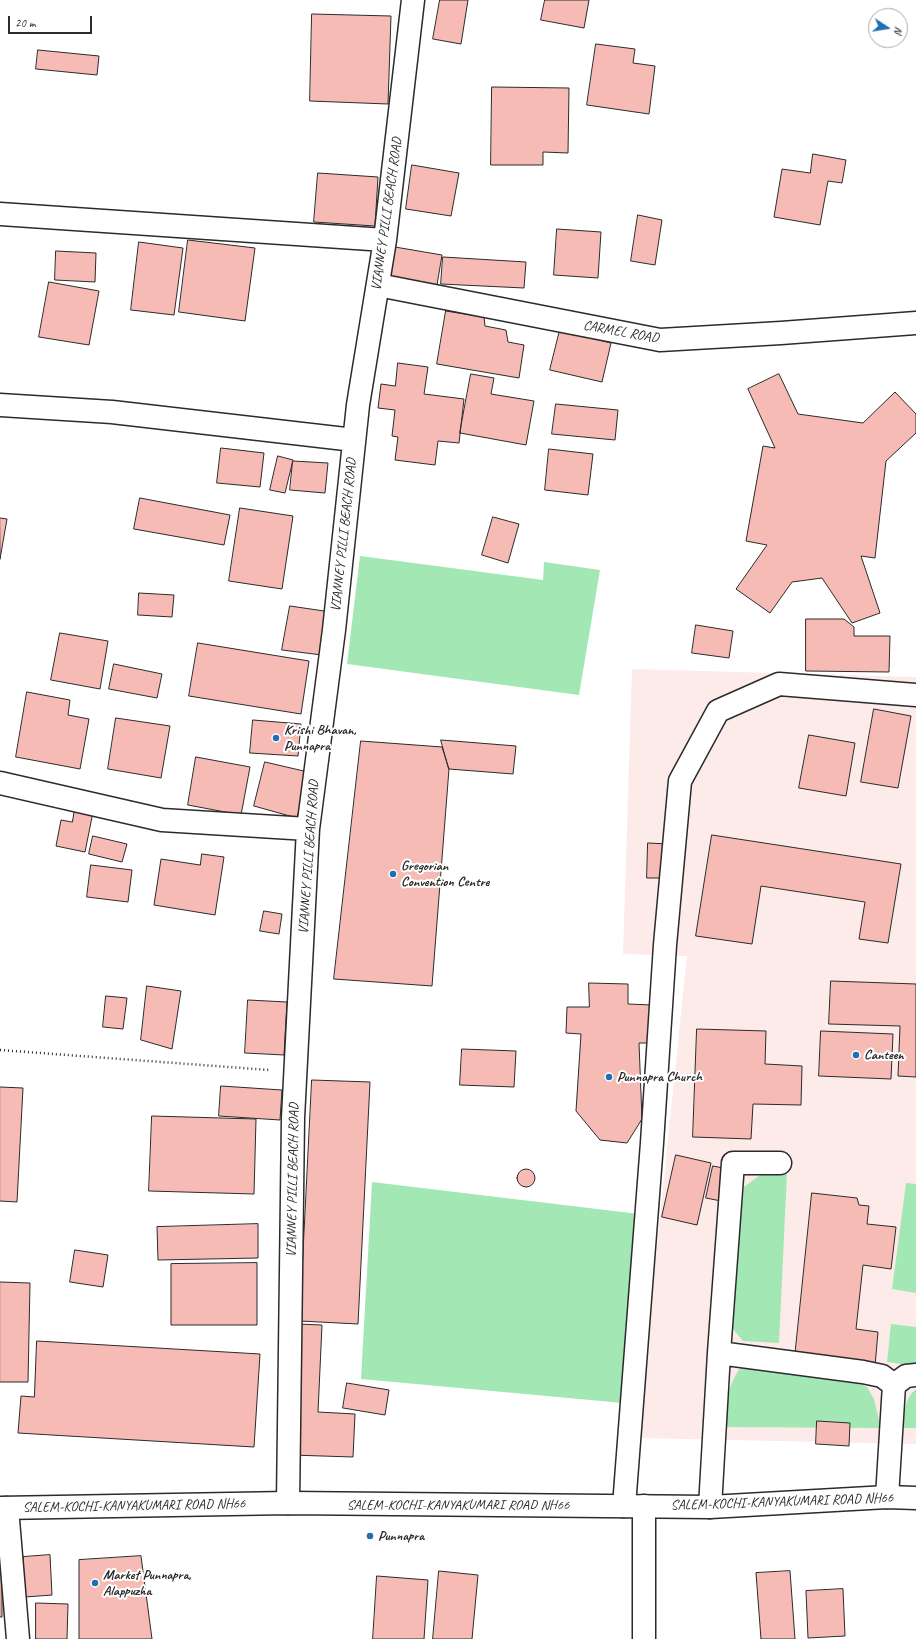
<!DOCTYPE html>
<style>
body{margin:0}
#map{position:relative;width:916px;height:1639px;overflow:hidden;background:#fff;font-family:Caveat,sans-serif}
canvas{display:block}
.north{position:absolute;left:868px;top:8px;width:40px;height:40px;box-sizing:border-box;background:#fff;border:1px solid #aaa;border-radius:50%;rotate:102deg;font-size:11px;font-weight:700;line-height:16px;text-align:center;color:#2b2b2b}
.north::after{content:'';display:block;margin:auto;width:14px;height:18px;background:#1f6fb2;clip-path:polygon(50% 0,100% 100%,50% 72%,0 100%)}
.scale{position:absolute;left:8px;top:16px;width:84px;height:18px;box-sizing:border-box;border:2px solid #2b2b2b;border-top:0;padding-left:5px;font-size:12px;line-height:14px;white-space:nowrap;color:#2b2b2b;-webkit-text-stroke:3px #fff;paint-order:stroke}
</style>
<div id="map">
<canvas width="916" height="1639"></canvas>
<div class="north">N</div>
<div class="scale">20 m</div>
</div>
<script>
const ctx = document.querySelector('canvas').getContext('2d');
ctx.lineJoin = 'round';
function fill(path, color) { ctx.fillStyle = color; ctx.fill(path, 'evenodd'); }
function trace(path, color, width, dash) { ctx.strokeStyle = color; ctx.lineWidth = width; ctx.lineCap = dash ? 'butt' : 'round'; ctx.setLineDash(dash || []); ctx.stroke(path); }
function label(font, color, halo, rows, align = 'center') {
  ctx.font = font + ' Caveat,sans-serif'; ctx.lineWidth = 4; ctx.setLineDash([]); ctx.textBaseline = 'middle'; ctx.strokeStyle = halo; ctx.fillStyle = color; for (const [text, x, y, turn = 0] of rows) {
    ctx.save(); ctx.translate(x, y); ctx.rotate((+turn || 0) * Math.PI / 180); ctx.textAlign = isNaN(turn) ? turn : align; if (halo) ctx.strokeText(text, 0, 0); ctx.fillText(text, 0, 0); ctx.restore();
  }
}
fill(new Path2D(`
 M632 669 916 677V1444L637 1438 687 956 623 954Z`), '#fdebe9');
fill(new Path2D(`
 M360 556 543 580 544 562 600 570 579 695 347 664Z
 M764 1172 787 1173 779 1343 743 1341 728 1323 744 1187Z
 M372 1182 639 1214 623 1403 361 1379Z
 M906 1183 916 1184V1293L892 1289Z
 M891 1324 916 1327V1366L887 1362Z
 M741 1367 848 1378 867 1387 874 1399 881 1428 720 1427C725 1406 728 1384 741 1367Z
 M916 1390V1428H903C904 1417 904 1396 916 1390Z`), '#a3e8b4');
const building = new Path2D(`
 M440 0H468L461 44 433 39Z
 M545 0H589L584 28 541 20Z
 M312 14 391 16 388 104 310 101Z
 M596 44 635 49 633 63 655 66 649 114 587 105Z
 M38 50 99 56 97 75 36 69Z
 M492 87 569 88 568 153 543 152V165H491Z
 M813 154 846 160 842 183 828 181 820 225 774 217 782 169 810 173Z
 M412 165 459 173 451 216 406 209Z
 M318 173 378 177 375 226 314 222Z
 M638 215 662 220 655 265 631 261Z
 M557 229 601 232 598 278 554 275Z
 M188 240 255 248 245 321 179 312Z
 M139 242 183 248 174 315 131 310Z
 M395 247 442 255 437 285 390 276Z
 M56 251 96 253 95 282 55 280Z
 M443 257 526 262 524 288 441 284Z
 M49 282 99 291 89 345 39 337Z
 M446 311 484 317 485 326 506 330 508 342 524 345 519 378 437 364Z
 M560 330 611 343 602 382 550 370Z
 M398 363 428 367 424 394 464 399 459 443 438 441 435 465 395 460 398 437 392 436 395 410 378 408 381 384 395 386Z
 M471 374 494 378 491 394 534 401 526 445 460 433Z
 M779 374 798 414 863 423 895 392 916 414V433L886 461 875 558 861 556 880 613 852 623 822 578 792 582 770 613 736 589 767 545 746 541 763 446 775 448 748 389Z
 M556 404 618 410 615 440 552 434Z
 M221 448 264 453 260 487 217 483Z
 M549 449 593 454 588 495 545 490Z
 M278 456 293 460 285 493 270 490Z
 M293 461 328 463 325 493 290 490Z
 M140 498 230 515 224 545 134 529Z
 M240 508 293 516 282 589 229 581Z
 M493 517 519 524 508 563 482 555Z
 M0 518 7 519 0 559Z
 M139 593 174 595 172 617 138 615Z
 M290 606 331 612 322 655 282 650Z
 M806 619H844L854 627V636H890L889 672 806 671Z
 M696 625 733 631 729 658 692 653Z
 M60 633 108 641 100 689 51 680Z
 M198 643 309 661 301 714 189 696Z
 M114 664 162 674 157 698 109 689Z
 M27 692 70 700 68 715 89 719 80 769 16 757Z
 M874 709 911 716 898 788 861 782Z
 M116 718 170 726 161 778 108 769Z
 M253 720 301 724 298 756 250 753Z
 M809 735 855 743 846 796 799 788Z
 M441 740 516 746 513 774 449 769Z
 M361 741 442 747 449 769 432 986 334 979Z
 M196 757 250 767 241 815 188 805Z
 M265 762 308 772 297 818 254 806Z
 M75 809 93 812 85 852 56 846 61 820 72 822Z
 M712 835 901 864 888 943 859 939 865 902 761 886 752 944 696 936Z
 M93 836 127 844 122 862 89 854Z
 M648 843 668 844V878H647Z
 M202 854 224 857 215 915 154 905 161 859 200 865Z
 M91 865 132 870 128 902 87 897Z
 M264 911 282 914 279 934 260 931Z
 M831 981 916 984V1077L898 1076 900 1026 829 1024Z
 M589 983 628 984V1004L652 1005V1043H639L642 1119 627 1143 600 1140 576 1111 581 1034 566 1033 567 1007H589Z
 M147 986 181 991 172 1049 141 1040Z
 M106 996 127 998 123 1029 103 1027Z
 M248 1000 287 1002 284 1055 245 1053Z
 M697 1029 766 1031 765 1064 802 1066 801 1105 753 1104 751 1139 693 1137Z
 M821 1031 893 1034 891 1079 819 1076Z
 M462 1049 516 1051 514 1087 460 1085Z
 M312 1080 370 1082 358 1324 300 1321Z
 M221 1086 282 1090 280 1120 219 1116Z
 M0 1087 23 1088 17 1202 0 1201Z
 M152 1116 256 1119 254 1194 149 1191Z
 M676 1155 711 1163 697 1225 662 1217Z
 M713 1166 728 1169 721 1201 706 1198Z
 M517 1178a9 9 0 1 1 18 0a9 9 0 1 1-18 0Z
 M812 1193 857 1198 859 1205 869 1206 867 1224 896 1227 891 1269 863 1265 856 1329 878 1332 875 1366 795 1357Z
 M258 1224V1258L158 1260 157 1227Z
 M75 1250 108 1255 103 1287 70 1282Z
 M257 1263V1325H171V1264Z
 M0 1282 30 1283 28 1382H0Z
 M297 1324 322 1325 318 1412 355 1414 353 1457 291 1455Z
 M37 1341 260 1354 254 1447 18 1433 21 1396 34 1397Z
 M347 1383 389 1390 385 1415 343 1408Z
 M817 1421 850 1423 849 1446 816 1444Z
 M50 1555 52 1595 25 1597 23 1557Z
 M141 1556 152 1639H79V1560Z
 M0 1560H2V1617H0Z
 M439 1571 478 1575 472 1639H433Z
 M790 1571 795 1639H761L756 1573Z
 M377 1576 428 1580 424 1639H373Z
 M843 1589 845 1636 808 1638 806 1591Z
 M36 1603 68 1604 67 1639H36Z`);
fill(building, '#f7bbb5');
trace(building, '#2b2b2b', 1);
const minor = new Path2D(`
 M0 214 385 240
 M378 285 660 340 781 333 916 323
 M0 405 112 412 354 440
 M0 783 162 820 308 829
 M719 1353 863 1372 882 1376 894 1385
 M894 1385 906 1376 916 1375
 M887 1497 894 1385
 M288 1503 293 1118 308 829 334 630 358 405 385 240 413 0
 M624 1506 652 1143 665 945 680 781 718 711 779 684 916 695
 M710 1507 719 1353 733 1163H780
 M7 1508 18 1639
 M644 1639V1506`);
const highway = new Path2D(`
 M0 1508 288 1503 710 1507 887 1497 916 1498`);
trace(minor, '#2b2b2b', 25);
trace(highway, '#2b2b2b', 25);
trace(new Path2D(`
 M0 1050 269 1070`), '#2b2b2b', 2.5, [1, 3]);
trace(minor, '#fff', 22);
trace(highway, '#fff', 22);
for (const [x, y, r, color] of [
 [276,738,4,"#1f6fb2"],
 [393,874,4,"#1f6fb2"],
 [856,1055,4,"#1f6fb2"],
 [609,1077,4,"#1f6fb2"],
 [370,1536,4,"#1f6fb2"],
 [95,1583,4,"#1f6fb2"]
]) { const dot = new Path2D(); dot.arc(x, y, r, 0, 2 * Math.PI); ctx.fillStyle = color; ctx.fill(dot); trace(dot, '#fff', 1.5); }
label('14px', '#2b2b2b', '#fff', [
 ["VIANNEY PILLI BEACH ROAD",387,214,-82],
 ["CARMEL ROAD",621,332,10],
 ["VIANNEY PILLI BEACH ROAD",344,535,-84],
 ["VIANNEY PILLI BEACH ROAD",309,857,-86],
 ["VIANNEY PILLI BEACH ROAD",293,1180,-89],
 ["SALEM-KOCHI-KANYAKUMARI ROAD NH66",782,1502,-2],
 ["SALEM-KOCHI-KANYAKUMARI ROAD NH66",458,1505],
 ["SALEM-KOCHI-KANYAKUMARI ROAD NH66",134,1506,-1]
]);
label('bold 14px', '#2b2b2b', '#fff', [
 ["Krishi Bhavan,",284,730],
 ["Punnapra",284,746],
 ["Gregorian",401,866],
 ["Convention Centre",401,882],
 ["Canteen",864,1055],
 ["Punnapra Church",617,1077],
 ["Punnapra",378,1536],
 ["Market Punnapra,",103,1575],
 ["Alappuzha",103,1591]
], 'left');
</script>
